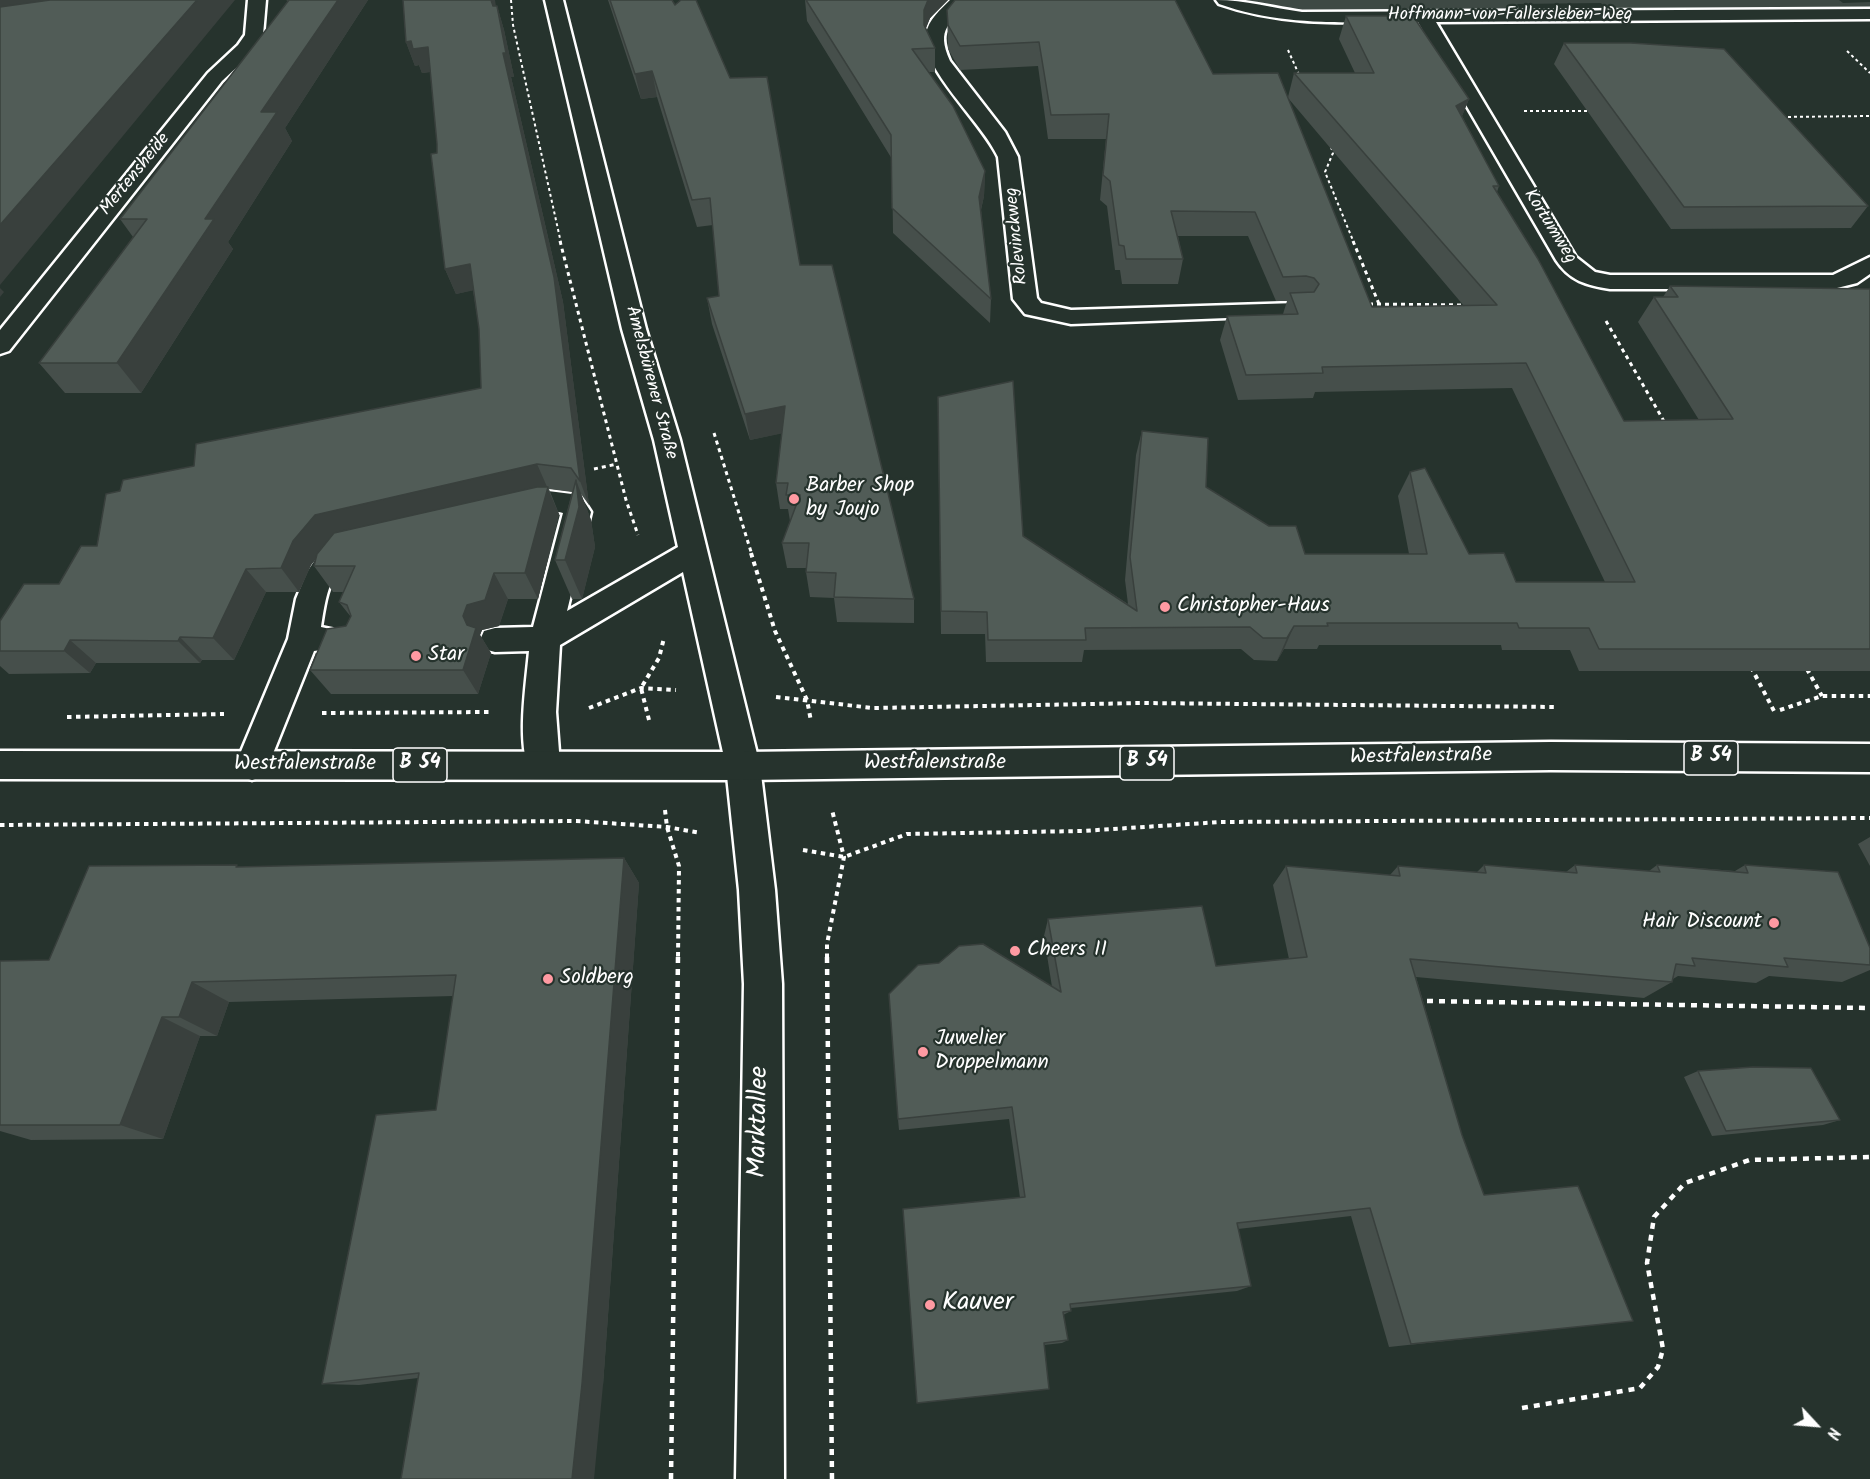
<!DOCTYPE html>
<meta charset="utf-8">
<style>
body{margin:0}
#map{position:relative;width:1870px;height:1479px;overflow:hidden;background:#26332d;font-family:Kalam,sans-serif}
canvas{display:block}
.north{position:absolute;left:1786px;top:1395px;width:60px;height:60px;-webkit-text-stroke:4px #26332d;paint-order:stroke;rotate:116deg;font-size:16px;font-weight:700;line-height:24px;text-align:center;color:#fff}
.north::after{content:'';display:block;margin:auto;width:21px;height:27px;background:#fff;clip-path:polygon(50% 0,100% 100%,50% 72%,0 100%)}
</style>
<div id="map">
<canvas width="1870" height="1479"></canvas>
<div class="north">N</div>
</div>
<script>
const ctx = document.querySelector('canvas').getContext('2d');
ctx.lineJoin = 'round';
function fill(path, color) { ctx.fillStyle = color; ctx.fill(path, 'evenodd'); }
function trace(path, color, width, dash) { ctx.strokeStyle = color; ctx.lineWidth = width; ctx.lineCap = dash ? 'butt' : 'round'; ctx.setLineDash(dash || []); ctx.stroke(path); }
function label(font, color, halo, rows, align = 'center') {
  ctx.font = font + ' Kalam,sans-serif'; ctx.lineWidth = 4.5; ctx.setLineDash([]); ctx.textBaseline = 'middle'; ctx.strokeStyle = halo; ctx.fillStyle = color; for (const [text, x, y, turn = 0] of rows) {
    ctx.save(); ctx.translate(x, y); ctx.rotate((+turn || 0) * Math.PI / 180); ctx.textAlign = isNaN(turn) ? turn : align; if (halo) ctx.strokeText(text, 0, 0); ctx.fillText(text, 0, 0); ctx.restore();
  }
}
fill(new Path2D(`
 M1245 0H1839L1843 3 1870 2V7L1605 8 1601 3 1517 4 1520 9 1285 10Z`), '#3e4944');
const minor = new Path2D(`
 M248 0H266L263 35 252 53 222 81 9 351 0 354V330L208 73 238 45 245 35Z
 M545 0H563L646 329 680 440 760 766 775 890 782 984 784 1479H736L744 984 739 890 726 766 683 572 560 645 556 712 560 765 555 775 543 779 531 775C516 744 526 686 529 651L495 652 484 649 480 640 484 631 495 628 533 627 563 513C542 506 520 523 499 517L495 510 499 503 548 491 580 495 591 512 567 611 678 547 654 440 622 329Z
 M950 0H969C951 25 935 27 950 61L1005 132 1018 157 1037 298 1041 303 1071 310 1297 303 1305 305 1309 310 1305 315 1071 324 1025 314 1013 299 998 157C983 123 919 67 926 34 928 20 941 9 950 0Z
 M1216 0C1245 0 1273 8 1302 12L1870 9V19L1436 22 1576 257 1595 272 1610 275H1833L1870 257V274L1857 283 1833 289H1610C1586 285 1570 281 1556 260L1418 22C1350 22 1284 27 1219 4Z
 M351 536 361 539 365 547C360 557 349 559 340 568 327 583 324 608 321 627L335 630 339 639 335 648 314 651 264 776 252 780 240 776 235 766 288 639 296 599 307 572 319 554 329 545Z`);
const major = new Path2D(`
 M1551 742 1870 744V772L1551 770 743 780 0 779V751L743 752Z`);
trace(minor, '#fff', 5);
trace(major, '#fff', 5);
trace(new Path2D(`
 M511 0 513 25 561 243
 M1288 50 1300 77
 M1847 51 1870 73
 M1524 111H1592
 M1782 117 1870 116
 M1331 147 1333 153 1325 172 1354 243`), '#fff', 2, [3, 3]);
trace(new Path2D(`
 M560 241 626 500 638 535
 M1353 241 1379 304
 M1369 304 1466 305
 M1606 321 1665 423
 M714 433 752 555
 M594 469 617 464`), '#fff', 3, [4, 4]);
trace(new Path2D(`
 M751 553 775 631 807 700 811 721
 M1751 667 1774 711
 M1807 669 1822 696
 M776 697 873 708 1142 703 1557 707
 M589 708 641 688 676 690
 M1780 710 1822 696H1870
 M322 713 491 712
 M67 717 224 714
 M649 720 641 688 659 658 664 638
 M665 810 667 827 679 866 678 958
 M0 825 576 821 667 827 701 833
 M803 850 844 857 907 834 1082 831 1221 822 1870 818
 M827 958V944L844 857 832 810`), '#fff', 4, [4.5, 4.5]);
trace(new Path2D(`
 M827 957 832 1479
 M1427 1001 1870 1008
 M1522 1408 1640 1388 1658 1367 1663 1349 1647 1263 1654 1217 1685 1183 1749 1160 1870 1157
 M671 1479 678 957`), '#fff', 4.5, [6, 6]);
fill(minor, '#26332d');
fill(major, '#26332d');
fill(new Path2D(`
 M286 0H368L285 128 292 141 228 242 233 249 141 393H65L39 363 133 237 120 219 288 1Z
 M608 0H672L800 265 914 599V623L837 622 834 598 810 597 806 572 807 568H787L782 543 790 521 788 509H780L776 483 782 433 750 440 712 324 707 298 719 296 713 225 697 227 657 97 641 99Z
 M805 0H948L930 18 926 28 935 48V72H929L985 171 984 196 981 210 991 299 990 323 893 233 892 159 807 21Z
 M497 6 504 30 514 77H511L563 302 589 505 581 494 591 520 595 547 582 599H572L555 560 572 492 549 489 559 514 538 599H508L499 626 482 630 480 635 491 653 478 694H331L310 670 346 626 351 617 339 602 344 592H333L314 566 316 559 311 565 299 592H266L234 660H202L200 663H96L90 673 9 674 0 666V651L59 584 97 546 120 491 194 466 481 388 479 329 473 290 456 294 445 269 437 144 430 72 422 73 419 65 415 66 406 42Z
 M947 10 1213 74 1288 97 1294 73H1355L1339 39 1346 16 1469 99 1462 116 1499 186 1497 192 1624 421 1699 420 1638 322 1654 297H1663L1670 286 1870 289V671H1579L1570 650H1502L1501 645H1319L1317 649H1284L1277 661 1254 660 1241 649 1084 650 1082 662H986L985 634H941L938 421 1023 536 1128 604 1125 580 1136 455 1142 431 1206 487 1305 554H1409L1398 496 1410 472 1469 554 1516 582H1605L1512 388 1315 392 1313 398 1238 400 1220 340 1227 316 1283 314 1287 301H1276L1248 236H1178L1183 259 1178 284H1122L1120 270H1115L1107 206 1100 200 1106 139H1048L1038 66 960 70 948 49ZM1288 98 1464 306 1372 307Z
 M1564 43 1868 206 1851 228 1671 229 1554 64Z
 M1870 837V866L1858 844Z
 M624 858 639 883 603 1385 418 1378 359 1385 322 1384 436 1110 453 996 229 1002 217 1036H200L163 1139 31 1140 0 1131V961L49 960 239 867Z
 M1484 865 1566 872 1575 865 1649 871 1657 865 1735 871 1745 865 1870 948V970L1842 982 1769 976 1756 983 1678 976 1673 979 1672 982 1644 998 1416 977 1462 1135 1484 1195 1633 1321 1389 1347 1351 1216 1238 1229 1251 1286 1237 1291 1071 1308V1311L1063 1315 1068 1340 1062 1343 1044 1345 1020 1198 1009 1119 899 1130 898 1119 1052 987 1044 936 1048 919 1216 966 1289 959 1273 885 1286 866 1390 875 1398 866 1477 872Z
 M1698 1071 1840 1120 1823 1125 1712 1136 1684 1077Z`), '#464f4b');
fill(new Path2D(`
 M0 0H166L0 24Z
 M197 0H235L0 285V225Z
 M338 0H368L285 128 292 141 228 242 233 249 141 393 117 363 205 219 261 112Z
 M491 0H495L500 30 493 6Z
 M928 0H948L930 18 924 33V10Z
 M497 6 504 30 514 77H511L563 302 589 505 580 481 503 53Z
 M411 41 428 47 437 71 422 73 419 65 415 66 406 42Z
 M652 71 657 97 641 99 635 74Z
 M1469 99 1459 123 1456 106Z
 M985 171 984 196 978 222 979 197Z
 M470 264 480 289 456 294 445 269Z
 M0 288 4 292 0 297Z
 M785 406 789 432 750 440 745 414Z
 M537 464 559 514 538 599 525 573 332 539 311 565 299 592 281 568 293 541 315 515Z
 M576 480 591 520 595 547 582 599 565 560Z
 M246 569 266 592 234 660 213 638Z
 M494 573 508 599 499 626 482 630 480 635 491 653 478 694 463 670 467 625 463 616 467 605Z
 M1294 626 1284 649 1277 661 1287 638Z
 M180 637 202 660 200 663 178 641Z
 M70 640 96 663 90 673 64 651Z
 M624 858 639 883 603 1385 594 1479H572Z
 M192 982 229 1002 217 1036 179 1017Z
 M162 1017 200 1036 163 1139 120 1125Z`), '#39403d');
const building = new Path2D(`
 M50 0H197L0 225V7Z
 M289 0H338L261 112H277L205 219H214L117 363H39L147 219H120Z
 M403 0H491L493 6H497L506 53H503L554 277 580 481 571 468 537 464 315 515 293 541 281 568 246 569 213 638 180 637 178 641 70 640 64 651H0V621L24 584H59L81 546H97L106 494 120 491 123 480 194 466 196 444 481 388 479 329 470 264 445 269 431 154 437 153V144L428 47 413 49 411 41 406 42Z
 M610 0H672L675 5 681 0H696L730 78 767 77 800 265H832L914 599 834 597 836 573 806 572 809 543H782L800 495H786L788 483H776L785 406 745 414 707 298 719 296 710 198 692 200 652 71 635 74Z
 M806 0H928L924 10V25L935 48 912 49 953 106 985 171 979 197 991 299 892 208 891 135Z
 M955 0H1175L1213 74 1278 73 1372 307 1497 305 1294 73H1374L1346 16H1413L1469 99 1456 106 1499 186H1493L1538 259 1624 421 1733 419 1654 297H1678L1670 286 1870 289V649H1599L1589 628H1519L1517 623H1327L1328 626H1294L1287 638H1263L1250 627 1085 628 1086 640H988L987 612 941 611 938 397 1013 381 1023 536 1137 611 1130 557 1142 431 1208 438 1206 487 1269 526H1296L1305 554H1427L1410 472 1425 468 1469 554 1504 553 1516 582H1635L1526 363 1322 367 1323 373 1246 375 1227 316 1298 314 1290 293 1314 292 1319 284 1314 278 1306 276 1283 277 1255 212 1171 211 1183 259H1126L1124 246 1119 245 1110 181 1103 175 1109 114 1051 115 1039 42 960 46 948 25 947 10Z
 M1564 43H1631L1724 49 1868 206 1684 207Z
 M576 480 579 507 565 560H555Z
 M537 487H548L525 573H494L485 600 467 605 463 616 467 625 476 628 463 670H310L327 629 346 626 351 616 347 605 339 602 355 566H314L317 554 334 533Z
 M624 858 582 1384 572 1479H401L419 1373 322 1384 376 1115 436 1110 456 975 192 982 179 1017H162L120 1125H0V961L49 960 89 866 237 865 236 867Z
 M1484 865 1577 873 1575 865 1660 872 1657 865 1748 873 1745 865 1838 872 1870 948V965L1784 958 1788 967 1692 958 1695 966 1676 964 1672 982 1410 959 1462 1135 1484 1195 1578 1186 1633 1321 1411 1344 1370 1208 1237 1223 1251 1286 1070 1304 1071 1311 1063 1312 1068 1340 1044 1343 1049 1389 917 1403 903 1209 1025 1197 1012 1107 898 1119 889 994 918 965 939 963 959 946 983 944 1061 992 1048 919 1202 906 1216 966 1307 957 1286 866 1400 876 1398 866 1486 873Z
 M1753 1067 1811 1068 1840 1120 1726 1131 1698 1071Z`);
fill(building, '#515c57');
trace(building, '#39403d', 1.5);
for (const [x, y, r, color] of [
 [794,499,6,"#ff9aa2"],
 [1165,607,6,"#ff9aa2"],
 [416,656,6,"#ff9aa2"],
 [1774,923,6,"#ff9aa2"],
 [1015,951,6,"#ff9aa2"],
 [548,979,6,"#ff9aa2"],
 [923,1052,6,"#ff9aa2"],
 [930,1305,6,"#ff9aa2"]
]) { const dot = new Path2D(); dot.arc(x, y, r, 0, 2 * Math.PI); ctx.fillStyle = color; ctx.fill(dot); trace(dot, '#26332d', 2); }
label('18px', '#fff', '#26332d', [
 ["Hoffmann-von-Fallersleben-Weg",1510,16],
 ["Mertensheide",136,175,-51],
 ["Kortumweg",1549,227,58],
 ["Rolevinckweg",1018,236,-96],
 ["Amelsbürener Straße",650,383,75]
]);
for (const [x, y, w] of [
 [1711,758,54],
 [1147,763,54],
 [420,765,54]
]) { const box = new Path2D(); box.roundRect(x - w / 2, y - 17, w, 34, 4.5); ctx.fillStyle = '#26332d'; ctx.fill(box); trace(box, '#fff', 1.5); }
label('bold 20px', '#fff', null, [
 ["B 54",1711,758],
 ["B 54",1147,763],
 ["B 54",420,765]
]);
label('21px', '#fff', '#26332d', [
 ["Barber Shop",806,487],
 ["by Joujo",806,511],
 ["Christopher-Haus",1177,607],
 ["Star",428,656],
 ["Hair Discount",1762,923,"right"],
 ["Cheers II",1027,951],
 ["Soldberg",560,979],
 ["Juwelier",935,1040],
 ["Droppelmann",935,1064]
], 'left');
label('21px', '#fff', '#26332d', [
 ["Westfalenstraße",1421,758,-1],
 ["Westfalenstraße",935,764],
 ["Westfalenstraße",305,765]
]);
label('26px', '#fff', '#26332d', [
 ["Marktallee",761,1122,-89]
]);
label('26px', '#fff', '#26332d', [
 ["Kauver",942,1305]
], 'left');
</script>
